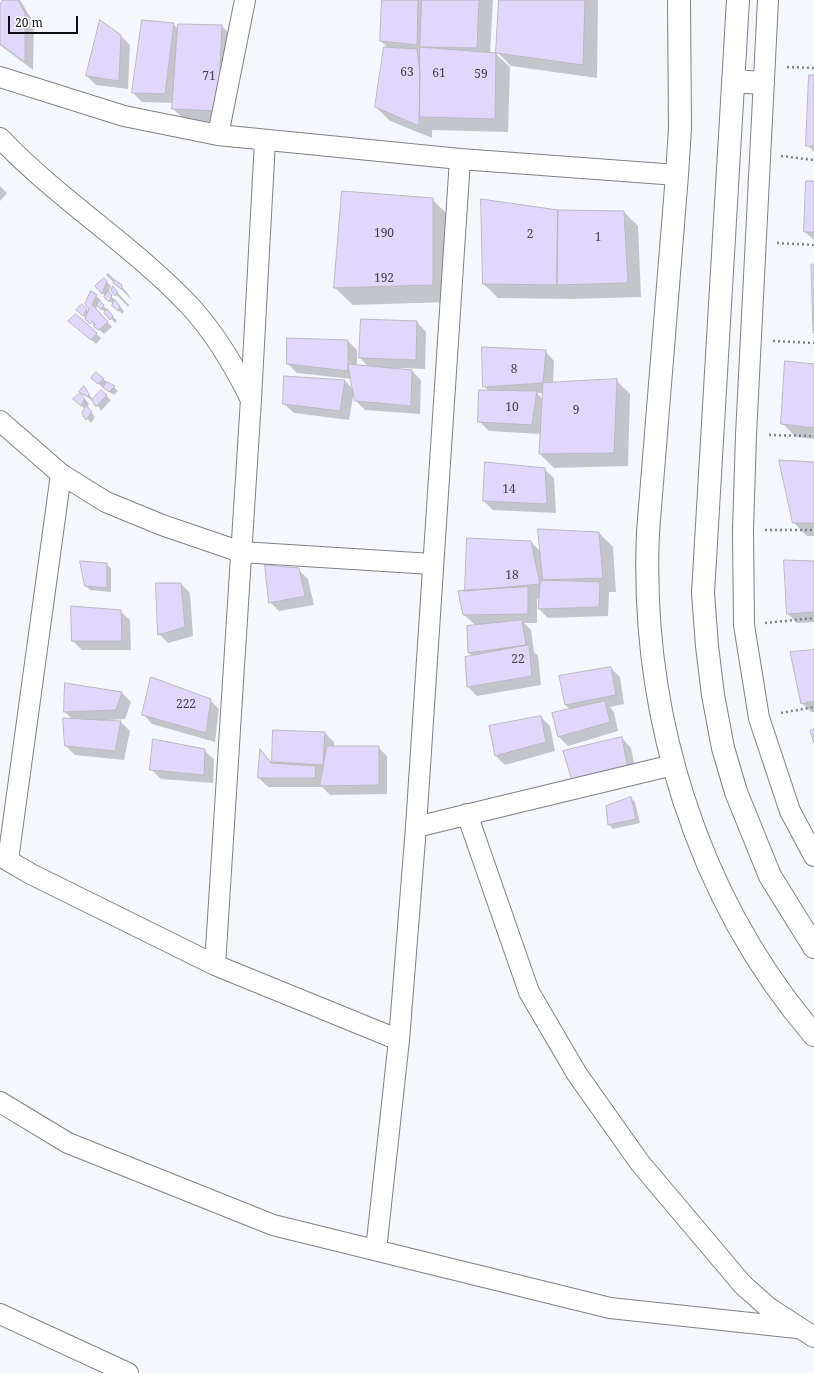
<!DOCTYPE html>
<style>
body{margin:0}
#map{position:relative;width:814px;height:1373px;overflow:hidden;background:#f5f7fd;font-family:"Noto Serif",serif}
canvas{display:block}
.scale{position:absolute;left:8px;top:16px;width:70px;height:18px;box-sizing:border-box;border:2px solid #0e0f11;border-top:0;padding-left:5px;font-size:12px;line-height:14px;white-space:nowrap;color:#0e0f11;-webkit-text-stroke:3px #fff;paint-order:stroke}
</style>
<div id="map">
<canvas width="814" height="1373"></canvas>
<div class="scale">20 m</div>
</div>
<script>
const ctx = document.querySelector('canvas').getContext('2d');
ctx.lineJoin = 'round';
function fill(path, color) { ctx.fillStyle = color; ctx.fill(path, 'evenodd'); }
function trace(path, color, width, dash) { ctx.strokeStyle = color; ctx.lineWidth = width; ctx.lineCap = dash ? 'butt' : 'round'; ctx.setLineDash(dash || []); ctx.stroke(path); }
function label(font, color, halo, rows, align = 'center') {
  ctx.font = font + ' "Noto Serif",serif'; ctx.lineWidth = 3.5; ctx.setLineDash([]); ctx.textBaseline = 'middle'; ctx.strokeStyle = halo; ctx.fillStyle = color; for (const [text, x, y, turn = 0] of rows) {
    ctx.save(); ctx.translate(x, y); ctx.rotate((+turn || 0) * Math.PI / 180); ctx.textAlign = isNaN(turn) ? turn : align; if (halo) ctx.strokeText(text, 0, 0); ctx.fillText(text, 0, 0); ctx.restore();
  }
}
fill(new Path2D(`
 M4 0H20L34 23 33 70 0 45V7Z
 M383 0H493L490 53 496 54 510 67 508 132 432 130V138L390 121 376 107 388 48 381 41Z
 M500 0H598L597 78 511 66 497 52Z
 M173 24 178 29 222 26 235 40 232 124 187 122 173 109 174 103 142 102 133 93Z
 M120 35 130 45 128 89 96 85 87 76Z
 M814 76V152L807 145Z
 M814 182V240L805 232Z
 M0 186 7 193 0 201Z
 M432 199 450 217V302L353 305 335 288Z
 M558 211 624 212 638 226 641 297 571 299 498 298 484 284Z
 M108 273 126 291 132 300 106 275Z
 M107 282 111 286 108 293 124 311 122 314 96 286Z
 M113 291 117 292 129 305 128 307Z
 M91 292 101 300 100 302 117 321 115 323 98 305 96 309 112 327 104 334 92 324 97 319H87L77 310 82 305 89 312 90 309 86 304Z
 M76 315 101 338 96 344 74 325Z
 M417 322 426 332 425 369 399 368 398 369 412 371 421 380 420 414 365 410 356 401 354 392 349 420 294 413 284 404 285 377 345 381 354 390 352 379 297 373 288 364 348 341 357 350V365L369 367 360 358Z
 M545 351 554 361 553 384 616 380 630 394 628 466 554 468 540 454 541 434 489 431 479 421 489 392 484 386ZM537 393H544L543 400Z
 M814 365V439L796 437 782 423Z
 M96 374 114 387 118 391 114 395 103 388 93 378Z
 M84 388 93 399 92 401 81 392Z
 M101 391 111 400 101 411 94 400Z
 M85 399 89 404 87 407 95 417 91 423 83 414 85 409 79 403Z
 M814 463V536H807L793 522Z
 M544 469 554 478 556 513 493 510 484 501Z
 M599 533 613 547 616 592H609L608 616 548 618 539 609 540 598 537 599V623H524L531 630 534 652 538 656 541 685 477 696 468 687 473 656 469 653 480 624H474L464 615 467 592 531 542 542 553Z
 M814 562V622L797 623 788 614Z
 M106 564 111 568V592L90 590 86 586Z
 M298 569 308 579 314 605 279 611 270 602Z
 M181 584 190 593 193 636 168 643 159 634Z
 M120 611 130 620 131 650H82L73 641Z
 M814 651V712H811L802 703Z
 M611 668 620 677 624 704 610 707 614 712 618 731 568 746 559 737 554 714 571 710 566 705Z
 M66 684 122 693 131 702 125 719 107 720V721L121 722 130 731 124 760 75 755 66 746 73 720 65 712Z
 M210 700 219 709 215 742 152 724 143 714Z
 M541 717 550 726 555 751 505 765 496 756 491 727Z
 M274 731 325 733 334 742V747H378L387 756V794L330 795 322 787H268L259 778 261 751 273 764Z
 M622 738 631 748 637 778 583 790Z
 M204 750 214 759 213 783 161 779 152 770Z
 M631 798 635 802 640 823 613 829 609 825Z`), '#0003');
const building = new Path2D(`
 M3 0H18L25 13V62L0 44V5Z
 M382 0H418L417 45 380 41Z
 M422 0H479L477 48 420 47Z
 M499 0H585L583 65 496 53Z
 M100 20 121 35 119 81 86 76Z
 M142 20 174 23 165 94 132 93Z
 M178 24 222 25 218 111 172 109Z
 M384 47 417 49 420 73 419 126 375 107Z
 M420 47 496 53 495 119 420 117Z
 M809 75H814V146H806Z
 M806 181H814V232H804Z
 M342 191 433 198V285L334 288Z
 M481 199 558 210 557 285 483 284Z
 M558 210 624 211 628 283 557 285Z
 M814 264V333H813L811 265Z
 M104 278 107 281 102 294 95 286Z
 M115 280 122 285 121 289 113 283Z
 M113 286 118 292 115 296 111 291Z
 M91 291 97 295 92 304 108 322 99 330 94 327 95 324 93 321 90 324 85 319 89 309 85 304Z
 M108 291 112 295 109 302 104 297Z
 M114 299 120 306 118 311 112 306Z
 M99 300 104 305 101 310 97 305Z
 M82 304 87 309 83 316 76 310Z
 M107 309 113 316 110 320 104 313Z
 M76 314 97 333 91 340 68 321Z
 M361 319 417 321 416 360 359 358Z
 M287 338 348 340V371L287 364Z
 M482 347 546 350 543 383 483 387Z
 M785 361 814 364V428L781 424Z
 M348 364 412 370 411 406 355 401Z
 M96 372 104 379 98 384 91 378Z
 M284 376 345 380 340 411 283 404Z
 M617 379 614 453 539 454 543 383Z
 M107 382 115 386 109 392 103 387Z
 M84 386 89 394 88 397 79 392Z
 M101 390 107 395 96 407 92 400Z
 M479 390 537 391 532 425 478 422Z
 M80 393 85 399 81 406 73 399Z
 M86 405 92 412 86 420 82 414Z
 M779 460 814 462V523H793Z
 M485 462 545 468 547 504 483 501Z
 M538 529 599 532 603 578 543 580Z
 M467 538 531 541 540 584 465 591Z
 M784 560 814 561V612L787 614Z
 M80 561 107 563V588L85 586Z
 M265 565 299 568 305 596 269 603Z
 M543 580 600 582 599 607 538 609 540 584Z
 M156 583H181L185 627 158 635Z
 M528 587V614L463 615 458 591Z
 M71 606 121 610 122 641H72Z
 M522 620 526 645 468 653 467 626Z
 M529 645 532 676 467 687 465 657Z
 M814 650V701L801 704 790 652Z
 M611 667 616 695 565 705 559 676Z
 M151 677 211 699 206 733 142 715Z
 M65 683 122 692 116 710 64 712Z
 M605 701 610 722 558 737 552 713Z
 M541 716 546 742 495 756 489 726Z
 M63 718 121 721 115 751 65 746Z
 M814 729V743L810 731Z
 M273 730 325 732 323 765 272 762Z
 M622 737 628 769 572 781 563 751Z
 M153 739 205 749 204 775 150 770Z
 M327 746H379V785L320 786Z
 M260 749 271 763 316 766 315 778H258Z
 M631 797 636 819 608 825 606 806Z`);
fill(building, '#e1d7fc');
trace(building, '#b9b8be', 1);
const minor = new Path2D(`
 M768 0 746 435 743 530 744 625 759 718 790 811 814 856
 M0 77 124 116 218 135 460 159 677 175
 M218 135 245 0
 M0 138C58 199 131 244 189 305 214 332 234 365 250 398
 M0 421 61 474 106 502 162 525 241 552 432 564
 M467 814 529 992 577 1074 640 1163 743 1285 769 1308 814 1337
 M416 827 673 765
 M0 856 31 874 215 965 399 1040
 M8 860 61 474
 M215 965 251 399 265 141
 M0 1102 68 1143 273 1225 610 1308 797 1328
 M376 1250 399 1040 416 827 460 159
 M0 1314 128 1373`);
const tertiary = new Path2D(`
 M679 0 680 128 677 175 648 532C640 712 696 897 814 1035
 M738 0 703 593 707 646 713 695 723 748 736 792 770 876 814 947
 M733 81 763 83`);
trace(minor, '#808187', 22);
trace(tertiary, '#808187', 24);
trace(new Path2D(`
 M787 67 814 68
 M781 156 814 160
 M777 243 814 245
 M773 341 814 343
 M769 435 814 436
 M765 530H814
 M765 623 814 618
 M781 713 814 707`), '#7f8185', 2.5, [2, 3]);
trace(minor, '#fff', 20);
trace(tertiary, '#fff', 22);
label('12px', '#43414c', null, [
 ["63",407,73],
 ["61",439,74],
 ["59",481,75],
 ["71",209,77],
 ["190",384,234],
 ["2",530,235],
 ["1",598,238],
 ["192",384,279],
 ["8",514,370],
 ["10",512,408],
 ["9",576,411],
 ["14",509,490],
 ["18",512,576],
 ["22",518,660],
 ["222",186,705]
]);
</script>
